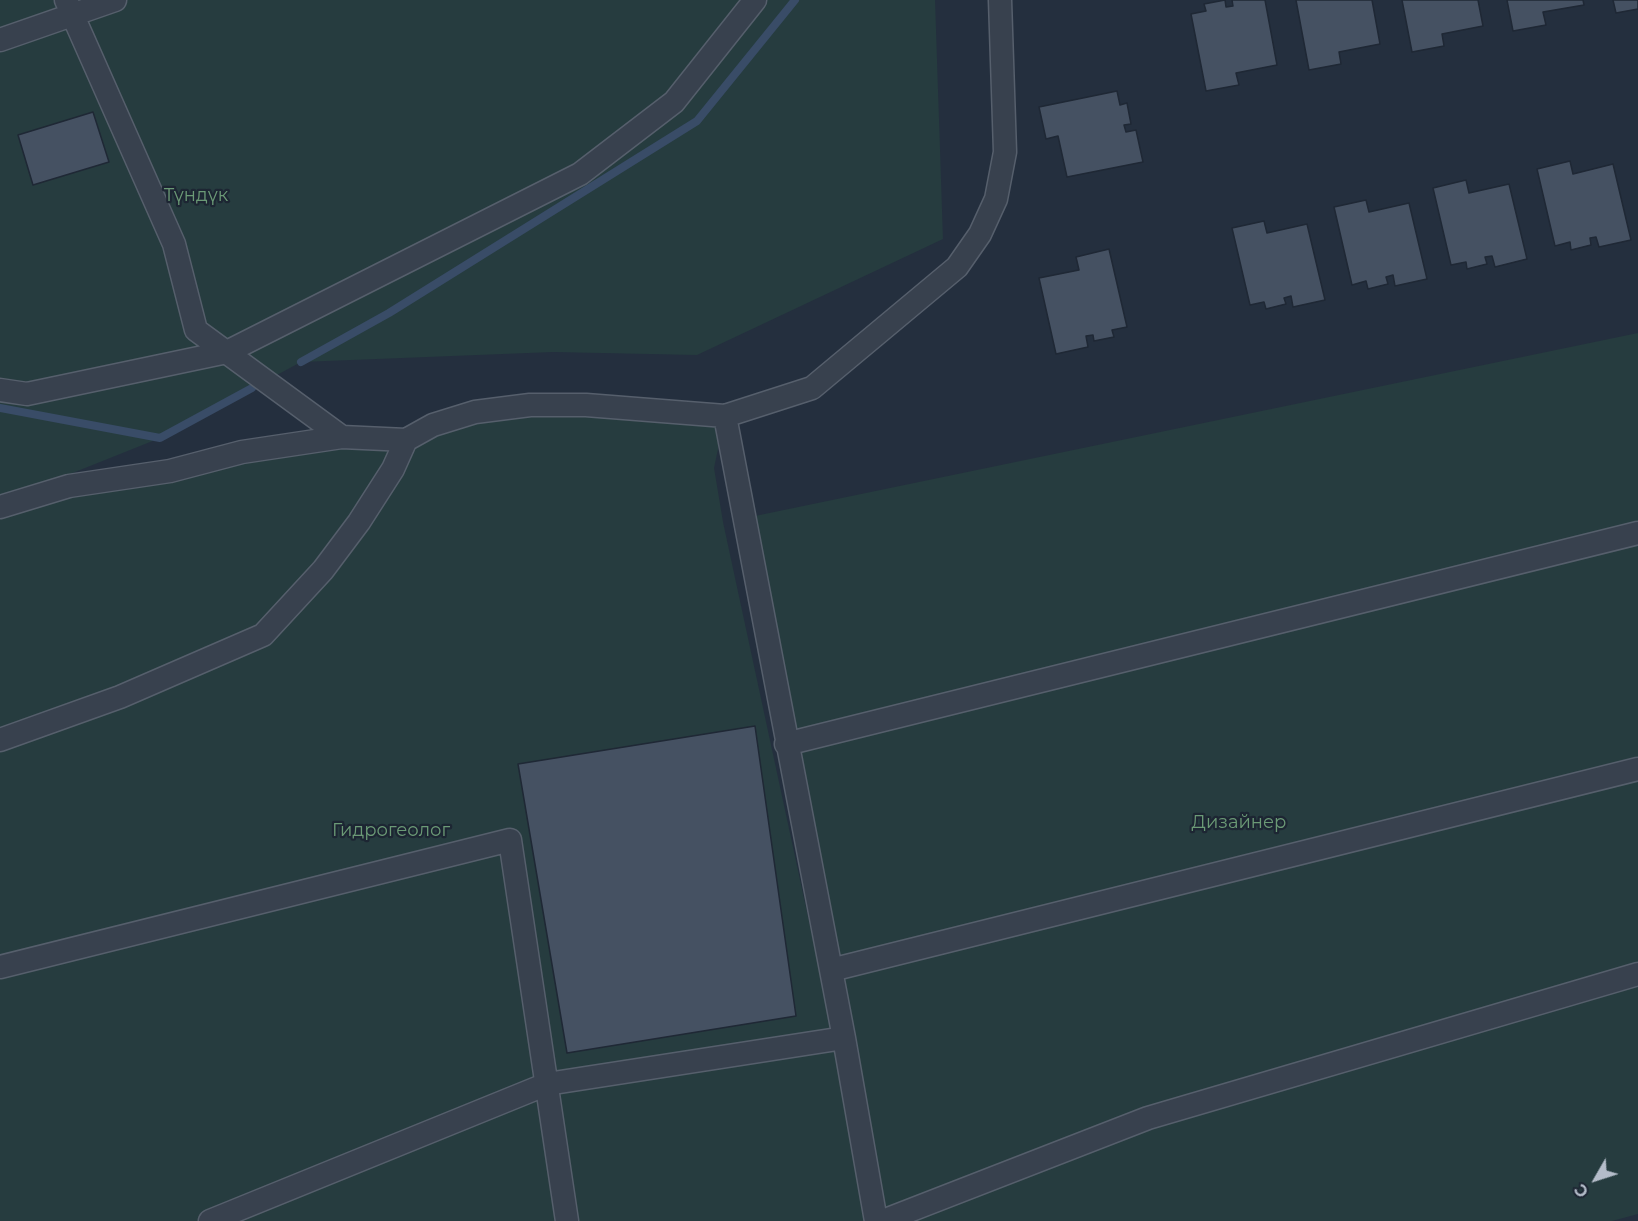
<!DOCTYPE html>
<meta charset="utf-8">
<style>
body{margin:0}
#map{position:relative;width:1638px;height:1221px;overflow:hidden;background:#242f3e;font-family:Montserrat,sans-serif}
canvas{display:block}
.north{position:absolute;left:1566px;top:1149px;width:60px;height:60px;-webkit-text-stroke:4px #1d2633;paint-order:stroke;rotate:231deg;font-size:16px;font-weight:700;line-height:24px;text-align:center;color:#b4bcc9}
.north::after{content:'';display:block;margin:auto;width:21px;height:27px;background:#b4bcc9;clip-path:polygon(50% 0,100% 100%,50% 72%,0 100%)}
</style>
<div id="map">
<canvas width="1638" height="1221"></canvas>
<div class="north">С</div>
</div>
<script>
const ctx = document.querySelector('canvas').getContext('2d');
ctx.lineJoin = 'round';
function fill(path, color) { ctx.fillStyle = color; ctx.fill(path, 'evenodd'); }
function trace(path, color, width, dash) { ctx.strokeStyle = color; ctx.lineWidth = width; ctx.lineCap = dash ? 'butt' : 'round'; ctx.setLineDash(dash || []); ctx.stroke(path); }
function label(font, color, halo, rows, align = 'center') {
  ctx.font = font + ' Montserrat,sans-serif'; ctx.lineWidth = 4.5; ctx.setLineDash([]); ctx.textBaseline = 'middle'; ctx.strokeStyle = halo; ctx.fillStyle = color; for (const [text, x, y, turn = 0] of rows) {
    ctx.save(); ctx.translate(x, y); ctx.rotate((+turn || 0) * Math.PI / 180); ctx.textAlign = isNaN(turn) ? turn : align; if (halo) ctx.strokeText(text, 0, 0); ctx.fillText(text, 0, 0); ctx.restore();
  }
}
fill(new Path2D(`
 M0 0H935L943 239 697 355 553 352 301 362 160 438 0 502Z
 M1638 333V1214L1612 1221H876L755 516Z
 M475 412 725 416 714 468 723 522 847 1098 867 1221H0V507L242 452 406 440Z`), '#263c3f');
trace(new Path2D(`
 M301 362 389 313 697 121 795 0
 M0 408 160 438 252 388`), '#394c67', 8);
const building = new Path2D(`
 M1225 0 1226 7 1233 6 1232 0H1265L1277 65 1236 73 1239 85 1206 91 1191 14 1206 11 1204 4Z
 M1296 0H1372L1380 44 1339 52 1341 64 1309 70Z
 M1402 0H1478L1483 26 1442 34 1444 46 1412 52Z
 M1507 0H1583L1584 5 1543 12 1546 25 1513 31Z
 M1613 0H1638V9L1616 13Z
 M1117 91 1120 105 1127 103 1131 124 1124 125 1126 132 1136 130 1143 162 1067 177 1058 136 1046 139 1039 107Z
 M93 112 109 162 33 185 18 135Z
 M1570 161 1573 174 1613 164 1631 240 1599 247 1596 237 1590 238 1591 245 1571 250 1570 242 1555 246 1537 169Z
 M1466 180 1469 193 1509 184 1527 259 1495 267 1492 256 1485 257 1487 264 1467 269 1466 262 1451 265 1433 188Z
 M1366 200 1369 212 1409 203 1427 279 1395 286 1393 275 1386 277 1388 284 1368 289 1366 281 1352 285 1334 207Z
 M1264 221 1267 233 1307 224 1325 300 1293 307 1291 296 1284 298 1286 304 1266 309 1264 302 1250 305 1232 228Z
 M1109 249 1127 327 1112 330 1114 337 1094 341 1093 335 1086 336 1088 347 1056 354 1039 278 1079 270 1076 257Z
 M755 726 796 1016 567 1053 518 764Z`);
fill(building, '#455162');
trace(building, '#1f2835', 1.5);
const street = new Path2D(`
 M66 0 174 244 196 330 342 437
 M0 40 115 0
 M0 390 27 394 227 352 580 174 674 102 755 0
 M725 416 844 1038 876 1221
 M0 507 69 486 170 471 242 452 342 437 406 440
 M0 740 120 697 263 635 323 570 359 522 393 469 406 440 433 425 475 412 530 405H586L725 416 812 388 957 267 980 234 996 199 1005 152 1000 0
 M786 744 1638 533
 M0 967 510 840 567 1221
 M831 970 1638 769
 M210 1221 547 1084 844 1038
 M883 1221 1148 1118 1638 974`);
trace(street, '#565f6c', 25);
trace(street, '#38414e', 22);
label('18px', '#6b9a76', '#1d2633', [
 ["Түндүк",196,196],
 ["Дизайнер",1239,823],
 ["Гидрогеолог",391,831]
]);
</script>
